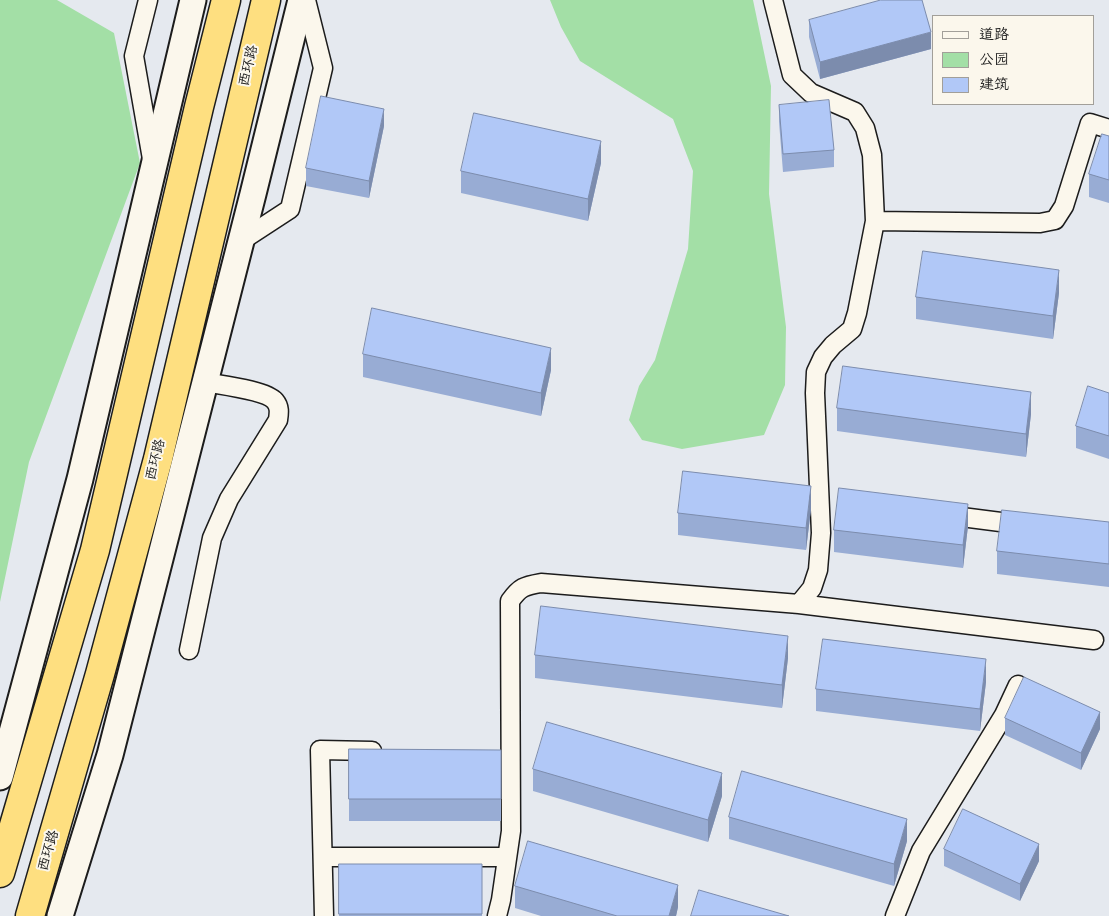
<!DOCTYPE html>
<meta charset="utf-8">
<style>
body{margin:0}
#map{position:relative;width:1109px;height:916px;overflow:hidden;background:#e5e9ef;font-family:Kalam,"LXGW WenKai TC",sans-serif}
canvas{display:block}
.legend{position:absolute;left:932px;top:15px;width:162px;height:90px;box-sizing:border-box;background:#fbf7ec;border:1px solid #a29f99;margin:0;padding:6px 9px;list-style:none;font-size:15px;color:#1c1c1c}
.legend li{display:flex;align-items:center;gap:10px;height:25px}
.legend b{width:25px;border:1px solid #a29f99}
</style>
<div id="map">
<canvas width="1109" height="916"></canvas>
<ul class="legend">
<li><b style="height:6px;background:#fbf7ec"></b>道路</li>
<li><b style="height:14px;background:#a3dfa6"></b>公园</li>
<li><b style="height:14px;background:#b1c8f7"></b>建筑</li>
</ul>
</div>
<script>
const ctx = document.querySelector('canvas').getContext('2d');
ctx.lineJoin = 'round';
function fill(path, color) { ctx.fillStyle = color; ctx.fill(path, 'evenodd'); }
function trace(path, color, width, dash) { ctx.strokeStyle = color; ctx.lineWidth = width; ctx.lineCap = dash ? 'butt' : 'round'; ctx.setLineDash(dash || []); ctx.stroke(path); }
function label(font, color, halo, rows, align = 'center') {
  ctx.font = font + ' Kalam,"LXGW WenKai TC",sans-serif'; ctx.lineWidth = 4; ctx.setLineDash([]); ctx.textBaseline = 'middle'; ctx.strokeStyle = halo; ctx.fillStyle = color; for (const [text, x, y, turn = 0] of rows) {
    ctx.save(); ctx.translate(x, y); ctx.rotate((+turn || 0) * Math.PI / 180); ctx.textAlign = isNaN(turn) ? turn : align; if (halo) ctx.strokeText(text, 0, 0); ctx.fillText(text, 0, 0); ctx.restore();
  }
}
fill(new Path2D(`
 M0 0H57L114 33 140 163 29 462 0 602Z
 M550 0H753L771 86 769 194 786 327 785 385 764 435 682 449 642 440 629 420 639 386 655 360 688 249 693 171 673 119 580 61 561 27Z`), '#a3dfa6');
const street = new Path2D(`
 M148 0 134 56 152 159
 M773 0 792 75 811 93 855 112 865 128 872 155 875 221
 M241 241 290 209 323 68 306 0
 M946 515 1024 525
 M799 604 812 588 818 570 821 533 815 393 816 372 823 357 833 345 852 329 857 313 875 221 1040 223 1055 220 1064 206 1090 123 1109 129
 M189 650 212 538 229 499 278 420C279 413 280 407 275 401 266 390 220 385 205 382
 M323 857H507
 M324 916 320 750 372 751
 M497 916 501 900 511 831 510 601C520 587 524 586 541 583L799 604 1094 640
 M895 916 921 851 1004 715 1018 685`);
const secondary = new Path2D(`
 M0 777 80 479 193 0
 M60 916 110 755 253 194 301 0`);
const highway = new Path2D(`
 M0 873 95 550 199 107 226 0
 M30 916 100 674 158 459 266 0`);
trace(street, '#1c1c1c', 21);
trace(secondary, '#1c1c1c', 29);
trace(highway, '#1c1c1c', 31);
trace(street, '#fbf7ec', 18);
trace(secondary, '#fbf7ec', 25);
trace(highway, '#fedf80', 28);
fill(new Path2D(`
 M809 20 931 49 820 79 809 37Z
 M779 105 834 150V167L783 172 779 122Z
 M384 126 369 198 306 186V168Z
 M1109 136V203L1089 197V174Z
 M601 163 588 221 461 193V171Z
 M1059 293 1053 339 916 319V297Z
 M363 354 551 370 541 416 363 377Z
 M1109 393V459L1076 448V426Z
 M837 408 1031 414 1026 457 837 431Z
 M811 509 806 550 678 535V513Z
 M1109 522V587L997 574V551Z
 M968 526 963 568 834 552V530Z
 M535 655 788 658 782 708 535 678Z
 M986 682 980 731 816 711V689Z
 M1005 718 1100 729 1081 770 1005 735Z
 M349 749 501 750V821H349Z
 M533 769 722 796 708 842 533 791Z
 M729 817 907 841 894 886 729 839Z
 M944 849 1039 861 1020 901 944 866Z
 M339 864H482V916H339Z
 M515 886 678 907 676 916H541L515 908Z`), '#98acd4');
fill(new Path2D(`
 M931 32V49L820 79V62Z
 M384 109V126L369 198V181Z
 M601 141V163L588 221V199Z
 M1059 270V293L1053 339V316Z
 M551 348V370L541 416V393Z
 M1031 392V414L1026 457V434Z
 M811 486V509L806 550V528Z
 M968 504V526L963 568V545Z
 M788 636V658L782 708V685Z
 M986 659V682L980 731V709Z
 M1100 712V729L1081 770V753Z
 M722 773V796L708 842V820Z
 M907 819V841L894 886V864Z
 M1039 844V861L1020 901V884Z
 M678 885V907L676 916H669Z`), '#7c8cad');
const building = new Path2D(`
 M881 0H922L931 32 820 62 809 20Z
 M321 96 384 109 369 181 306 168Z
 M829 100 834 150 783 154 779 105Z
 M474 113 601 141 588 199 461 171Z
 M1102 134 1109 136V180L1089 174Z
 M923 251 1059 270 1053 316 916 297Z
 M372 308 551 348 541 393 363 354Z
 M843 366 1031 392 1026 434 837 408Z
 M1088 386 1109 393V436L1076 426Z
 M683 471 811 486 806 528 678 513Z
 M839 488 968 504 963 545 834 530Z
 M1002 510 1109 522V564L997 551Z
 M541 606 788 636 782 685 535 655Z
 M823 639 986 659 980 709 816 689Z
 M1024 677 1100 712 1081 753 1005 718Z
 M547 722 722 773 708 820 533 769Z
 M349 749 501 750V799H349Z
 M742 771 907 819 894 864 729 817Z
 M963 809 1039 844 1020 884 944 849Z
 M528 841 678 885 669 916H617L515 886Z
 M339 864H482V914H339Z
 M699 890 789 916H691Z`);
fill(building, '#b1c8f7');
trace(building, '#7c8cad', 1);
label('14px', '#1c1c1c', '#fbf7ec', [
 ["西环路",250,66,-77],
 ["西环路",157,460,-76],
 ["西环路",50,851,-74]
]);
</script>
